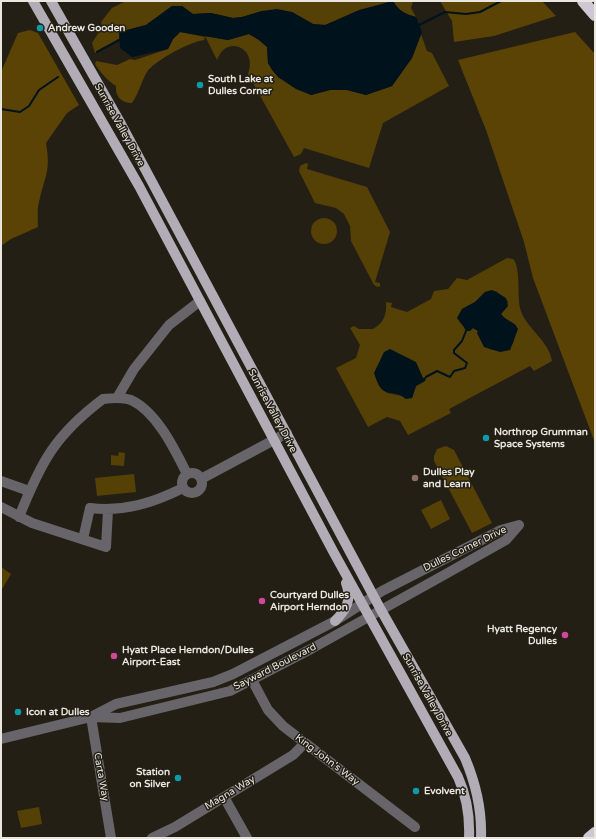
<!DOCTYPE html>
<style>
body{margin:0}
#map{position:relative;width:596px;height:839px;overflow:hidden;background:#231f15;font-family:"Varela Round",sans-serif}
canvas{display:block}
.frame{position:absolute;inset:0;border:2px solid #e9e6df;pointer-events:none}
</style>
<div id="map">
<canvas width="596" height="839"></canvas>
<div class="frame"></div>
</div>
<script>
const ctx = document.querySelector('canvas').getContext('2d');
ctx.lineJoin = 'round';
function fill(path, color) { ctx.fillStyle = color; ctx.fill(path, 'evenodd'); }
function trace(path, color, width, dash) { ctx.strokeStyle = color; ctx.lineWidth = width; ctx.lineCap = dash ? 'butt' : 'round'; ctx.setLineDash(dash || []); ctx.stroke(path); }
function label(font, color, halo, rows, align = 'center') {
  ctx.font = font + ' "Varela Round",sans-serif'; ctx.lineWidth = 3; ctx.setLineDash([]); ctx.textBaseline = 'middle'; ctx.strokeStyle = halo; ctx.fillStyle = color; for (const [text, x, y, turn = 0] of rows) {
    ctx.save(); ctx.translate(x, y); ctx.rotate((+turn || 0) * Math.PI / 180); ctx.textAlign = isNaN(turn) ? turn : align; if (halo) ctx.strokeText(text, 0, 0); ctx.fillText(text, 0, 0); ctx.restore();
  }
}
fill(new Path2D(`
 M126 1H391L325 25 313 24 292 12 262 11 242 17 233 18 211 13 193 14 182 6H172L146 25 120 32 119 40 95 53 92 43 102 27 101 22 112 8Z
 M393 1H413L411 8 416 17C405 14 399 11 393 1Z
 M249 34 259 40 267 47 268 63 278 77 311 95 330 90H347L366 95 392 86 412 58 421 34 427 51 432 53 449 86 383 123 369 168 304 148 301 154 294 157 248 74C258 47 226 34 217 60L205 36 228 40Z
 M306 163 308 164 307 169 367 187 390 232 375 282 380 283V286L378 287 374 285 351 241 350 226 344 214 336 208 315 203 299 171 300 166Z
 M311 231a13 13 0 1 1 26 0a13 13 0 1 1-26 0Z
 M507 258 513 259C521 267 517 295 520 308 525 328 549 340 552 361L534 371 530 366 449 409 451 413 408 435 400 421 387 417 368 427 336 368 356 358 360 345 350 328 354 326 359 329H373C384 323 387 314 386 302L392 303 391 307 407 312 431 299 434 291 448 289 457 278 467 280ZM496 291 508 301 506 308 501 314 504 318 516 325 514 341 510 349C489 352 488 351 477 333L478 331 473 328 466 331 464 327 459 321 462 309 475 302 485 292ZM405 357 409 359 423 379 426 378 425 381 416 386 412 398 387 393 382 388 380 363 382 359Z
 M446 446 454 450 492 523 472 533 434 461V456L437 449Z
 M119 452 125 453 124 466 111 465V455L118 456Z
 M134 474 136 492 97 496 95 478Z
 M441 500 450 519 431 529 421 510Z
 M1 567 11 574 1 591Z
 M39 807 42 824 21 828 17 811Z`), '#554006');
fill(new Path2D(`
 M440 1H542L556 16 494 36 454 42 452 21Z
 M30 30 38 33 79 105 67 113 46 143C51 172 45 175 39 202 37 209 38 219 38 227L11 239 1 246V72L18 33Z
 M180 32 205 37 204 40C191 41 154 61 147 72 141 82 139 93 132 103 121 103 115 96 116 86 109 82 99 71 95 64L96 61 117 65 130 59 135 60 168 49 173 39Z
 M575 32 595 54V443L533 278 524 242 486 130 458 60Z`), '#5a4305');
fill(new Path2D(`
 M393 1C399 11 405 14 416 17L422 32 412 58 392 86 366 95 347 90H330L311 95 296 89 278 77 272 70 268 63 267 47 259 40 249 34 228 40 180 32 173 39 168 49 132 57 120 48 119 32 146 25 172 6H182L193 14 211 13 233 18 242 17 262 11 277 9 292 12 313 24 325 25 359 10Z
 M492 290 506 298 508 306 501 314C506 321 514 321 518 329L510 350 500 352 484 347 477 333 478 331 473 328 470 331H466L464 327 457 318 462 309 475 302 485 292Z
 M390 349 416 362 423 378 426 377 425 381 416 386 412 398 406 399C391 386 383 403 374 373L384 352Z`), '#00121c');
trace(new Path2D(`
 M419 25 445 12 466 14 480 12 501 1
 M97 52 119 40
 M1 109 20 112 29 106 39 90 58 77
 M426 377 437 371 450 377 454 371 465 368 467 363 454 353V350L462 341 466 331`), '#00121c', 2);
trace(new Path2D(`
 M117 398 134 369 169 325 200 301
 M182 483a10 10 0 1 1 20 0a10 10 0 1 1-20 0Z
 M201 479 287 433
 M1 481 29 491
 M1 507 32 523 106 547 108 510
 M19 517C41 462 55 435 103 399 112 398 123 397 131 400 157 412 175 450 187 474
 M83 539 90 508C124 512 153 503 183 488
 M252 680 268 710 283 726 415 827
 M91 717 116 704 213 682 233 674 335 621 382 591 501 530 519 525
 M91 717 111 838
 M1 739 91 717 120 718 230 691 311 649 444 575 506 540 519 525
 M224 797 247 838
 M152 838 175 827 293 755 305 743`), '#68656a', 10);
trace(new Path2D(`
 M33 1 139 186 334 553 458 777C467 797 470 816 469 838
 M51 1 121 124 381 610 465 758C476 784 482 810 481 838
 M335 621C347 609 352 599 346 583`), '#b2acb6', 10);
trace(new Path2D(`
 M583 1 595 15
 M589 838 595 833`), '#cfc8d4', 12);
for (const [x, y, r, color] of [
 [40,28,4,"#0f9aa8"],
 [200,85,4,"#0f9aa8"],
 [486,438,4,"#0f9aa8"],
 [415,478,4,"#8d6e63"],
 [262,601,4,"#d1479c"],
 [565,635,4,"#d1479c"],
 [114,656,4,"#d1479c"],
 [18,712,4,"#0f9aa8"],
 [178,778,4,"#0f9aa8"],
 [416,791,4,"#0f9aa8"]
]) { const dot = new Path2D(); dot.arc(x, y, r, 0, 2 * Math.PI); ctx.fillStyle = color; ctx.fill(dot); trace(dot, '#231f15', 1.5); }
label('bold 10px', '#e9e6df', '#231f15', [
 ["Andrew Gooden",48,28],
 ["South Lake at",208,79],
 ["Dulles Corner",208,91],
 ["Northrop Grumman",494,432],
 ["Space Systems",494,444],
 ["Dulles Play",423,472],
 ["and Learn",423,484],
 ["Courtyard Dulles",270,595],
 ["Airport Herndon",270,607],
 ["Hyatt Regency",557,629,"right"],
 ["Dulles",557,641,"right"],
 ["Hyatt Place Herndon/Dulles",122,650],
 ["Airport-East",122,662],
 ["Icon at Dulles",26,712],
 ["Station",170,772,"right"],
 ["on Silver",170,784,"right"],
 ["Evolvent",424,791]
], 'left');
label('10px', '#e9e6df', '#231f15', [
 ["Sunrise Valley Drive",119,125,61],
 ["Sunrise Valley Drive",272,411,62],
 ["Dulles Corner Drive",465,549,-26],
 ["Sayward Boulevard",275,667,-27],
 ["Sunrise Valley Drive",427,695,61],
 ["King John's Way",327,760,37],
 ["Carta Way",101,777,80],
 ["Magna Way",230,793,-31]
]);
</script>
